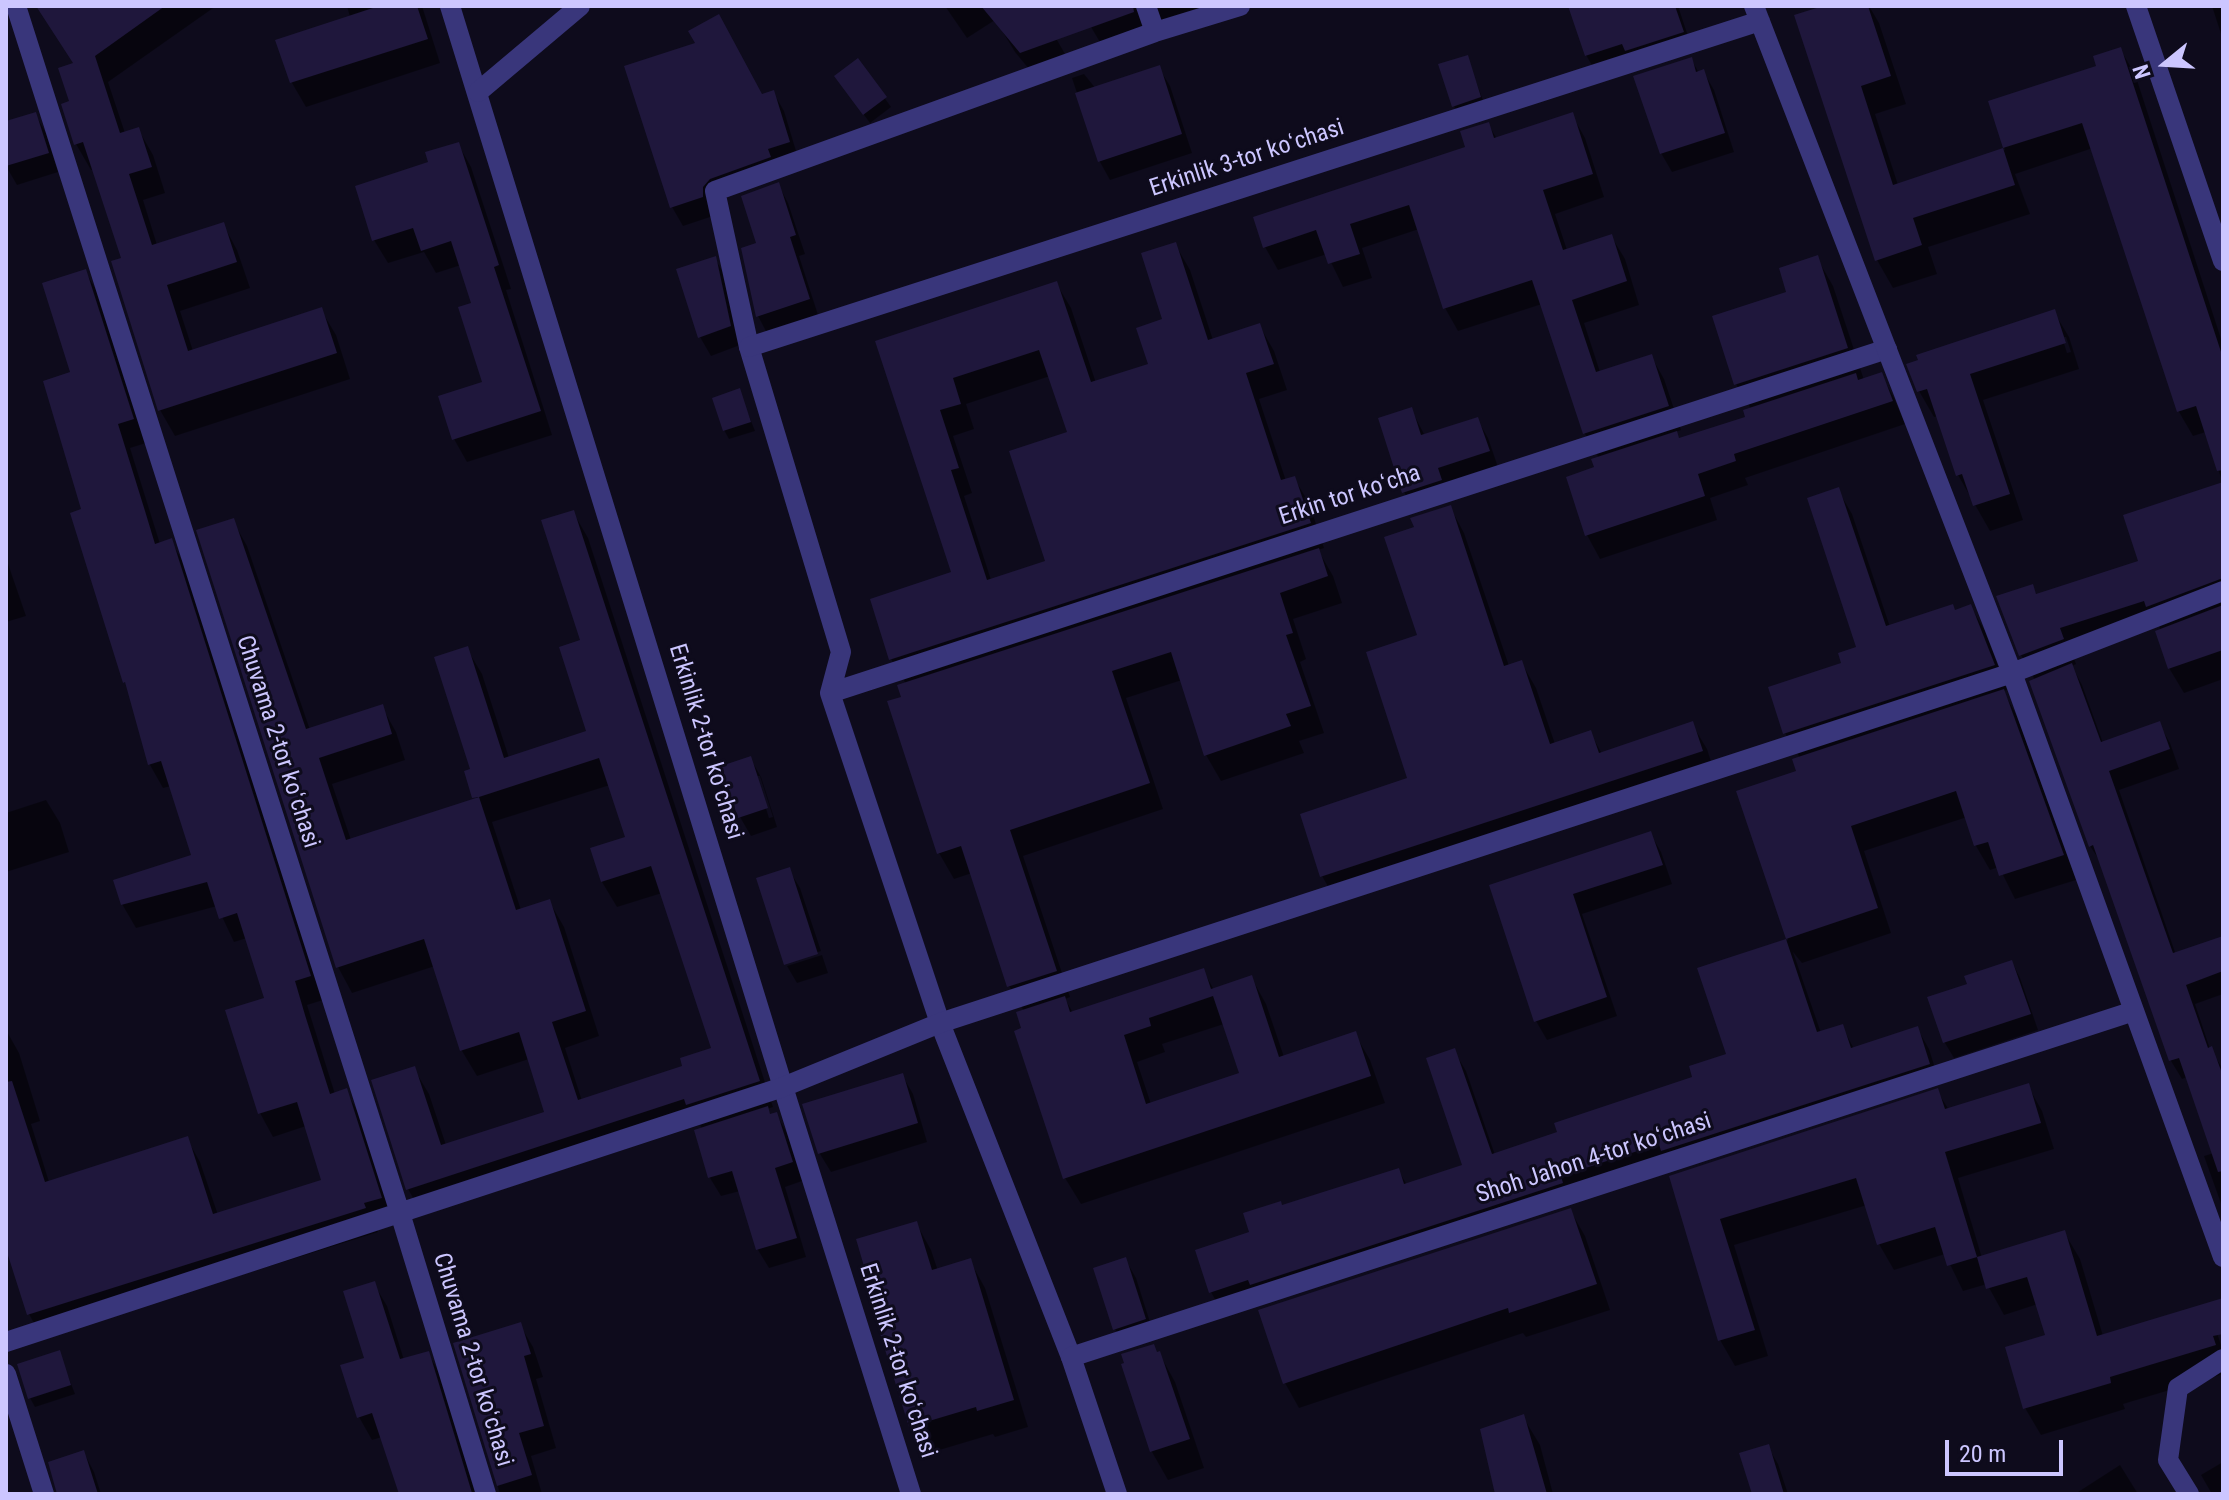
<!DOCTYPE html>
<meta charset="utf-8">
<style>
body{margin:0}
#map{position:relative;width:2229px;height:1500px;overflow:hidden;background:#0e0b1c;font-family:"Roboto Condensed",sans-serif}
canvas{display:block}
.frame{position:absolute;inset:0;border:8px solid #ccc6ff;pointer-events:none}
.north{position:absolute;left:2125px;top:24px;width:80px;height:80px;-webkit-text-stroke:6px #0e0b1c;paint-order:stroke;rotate:252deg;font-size:22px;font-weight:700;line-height:32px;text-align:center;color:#ccc6ff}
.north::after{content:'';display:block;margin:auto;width:28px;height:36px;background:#ccc6ff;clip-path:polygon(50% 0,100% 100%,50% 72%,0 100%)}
.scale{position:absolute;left:1945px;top:1440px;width:118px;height:36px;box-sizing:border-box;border:4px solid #ccc6ff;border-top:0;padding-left:10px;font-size:24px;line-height:28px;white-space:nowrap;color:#ccc6ff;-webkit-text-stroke:6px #0e0b1c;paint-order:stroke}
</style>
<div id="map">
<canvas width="2229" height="1500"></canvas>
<div class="frame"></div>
<div class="north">N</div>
<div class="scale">20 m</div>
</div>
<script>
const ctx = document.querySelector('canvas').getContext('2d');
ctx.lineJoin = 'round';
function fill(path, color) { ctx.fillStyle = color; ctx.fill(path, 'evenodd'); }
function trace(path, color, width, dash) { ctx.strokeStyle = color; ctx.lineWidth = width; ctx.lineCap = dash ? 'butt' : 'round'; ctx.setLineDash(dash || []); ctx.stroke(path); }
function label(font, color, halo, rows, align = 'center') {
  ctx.font = font + ' "Roboto Condensed",sans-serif'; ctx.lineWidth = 6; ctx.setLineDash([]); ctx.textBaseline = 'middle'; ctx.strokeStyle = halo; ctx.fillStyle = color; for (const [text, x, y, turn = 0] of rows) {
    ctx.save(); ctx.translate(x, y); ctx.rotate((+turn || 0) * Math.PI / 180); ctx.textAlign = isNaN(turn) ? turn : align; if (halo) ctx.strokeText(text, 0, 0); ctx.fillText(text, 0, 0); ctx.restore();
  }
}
fill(new Path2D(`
 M43 6H216L108 82 125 133 138 129 153 155 165 193 143 200 157 245 223 224 237 250 250 288 180 311 193 351 321 310 336 335 350 379 175 436 160 410 123 259 94 169 91 170 76 144 72 102 74 64Z
 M347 6H422L440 63 306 107 292 83 278 41 350 17Z
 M945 6H986L995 20 967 38Z
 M1020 6H1029L1057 40 1073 68 1038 80 1015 52 998 24Z
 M1084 6H1241L1107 54 1091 27Z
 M1570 6H1678L1693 51 1597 74 1586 55Z
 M1829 6H1869L1879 23 1906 104 1875 114 1898 185 2005 150 1990 103 2098 67 2120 49 2135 74 2223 345V484L2206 432 2193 436 2179 412 2093 148 2015 174 2030 214 1928 247 1937 274 1893 288 1877 260Z
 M2212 6H2223V40Z
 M1467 57 1485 106 1459 115 1454 106Z
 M1691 59 1699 73 1703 71 1714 90 1734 152 1672 172 1661 153Z
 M858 61 891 107 870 123 842 85Z
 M1159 68 1170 86 1192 153 1110 180 1100 162 1072 78 1084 74 1125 125Z
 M773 92 784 111 799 161 721 198 713 216 683 226 672 207 761 96Z
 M35 114 46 133 58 172 17 185 6 166V124Z
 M1572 115 1585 138 1604 197 1555 214 1567 250 1611 236 1625 259 1639 305 1584 323 1600 372 1651 356 1664 379 1681 430 1675 432 1680 440 1748 419 1751 409 1736 384 1789 293 1817 258 1833 286 1864 380 1881 374 1894 398 1905 424 1745 478 1748 485 1710 498 1717 520 1600 559 1587 535 1599 458 1585 434 1542 304 1458 331 1445 308 1419 229 1362 248 1372 278 1343 287 1327 254 1278 270 1265 247 1468 148 1488 124 1497 139Z
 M458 144 471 167 511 289 506 290 552 435 467 462 454 439 485 383 474 304 461 265 436 273 424 252 388 263 374 240 431 164Z
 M778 184 788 203 805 254 799 256 819 318 768 335 758 316 759 244Z
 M1175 244 1190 270 1213 340 1259 325 1274 351 1287 390 1259 399 1286 481 1294 478 1309 503 1324 548 1318 550 1333 576 1342 603 1293 619 1306 659 1300 662 1324 733 1299 741 1304 753 1221 781 1206 755 1182 680 1126 698 1163 809 1023 856 1070 997 1065 999 1073 1013 1203 970 1214 990 1251 977 1266 1004 1284 1057 1355 1034 1370 1060 1385 1103 1081 1204 1065 1178 1024 1030V1011L1009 986 972 873 954 879 939 853 904 698 906 684 891 659 953 574 877 342 1056 283 1071 308 1096 383 1151 365 1165 320ZM1050 376 1069 433 1047 562 991 580 964 496 972 493 953 436 974 429 966 404ZM1224 1024 1241 1075 1151 1104 1137 1062 1165 1052 1162 1044Z
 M715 259 726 277 740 345 711 356 700 337Z
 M85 271 99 295 146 443 130 448 160 544 171 541 184 564 323 1000 307 1005 335 1094 346 1091 359 1114 394 1222 376 1227 378 1232 42 1338 29 1314 6 1243V1030L19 1053 40 1121 31 1124 49 1182 187 1139 200 1162 218 1215 324 1182 306 1126 273 1137 260 1113 267 999 247 938 234 942 217 906 136 928 122 904 194 856 171 786 163 788 150 765 129 690 125 682 83 511 72 373Z
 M2054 312 2069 337 2079 369 1983 400 2023 520 1990 531 1958 475 1938 416 1934 417 1919 391 1909 365ZM2062 337H2066L2071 352 2067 353Z
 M739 391 755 431 729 439 724 430Z
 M1411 409 1425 436 1477 419 1488 438 1499 470 1415 511 1404 492Z
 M2223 484V679L2184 693 2169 668 2159 625 2072 653 2076 664 2072 666 2082 685 2103 743 2159 724 2170 743 2179 769 2119 790 2176 955 2223 941V994L2195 1004 2210 1049 2223 1069V1209L2204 1156 2214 1153 2187 1077 2182 1079 2171 1061 2102 864 2090 846 2035 680 2021 655 1999 597 2032 587 2037 595 2140 562Z
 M1838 490 1852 514 1890 627 1971 607 1985 631 2007 690 2003 691 2017 716 2076 880 2015 899 1999 867 1990 870 1976 846 1967 817 1864 851 1891 933 1802 963 1793 952 1821 1033 1842 1026 1854 1049 1917 1028 1929 1049 1940 1084 1222 1312 1211 1292 1252 1234 1282 1207 1398 1170 1407 1185 1464 1166 1454 1051 1466 1071 1495 1155 1559 1134 1695 1078 1729 1055 1700 969 1788 940 1739 792 1798 772 1800 758 1785 733 1859 649Z
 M1450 507 1464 533 1509 666 1521 662 1536 688 1555 744 1590 732 1602 754 1692 724 1707 749 1716 777 1337 902 1322 876 1302 815 1410 780 1420 637 1416 529Z
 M573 512 588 538 773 1107 767 1109 771 1115 776 1114 787 1133 802 1181 785 1187 806 1257 769 1268 758 1250 740 1191 721 1196 710 1178 696 1131 702 1129 700 1125 423 1215 408 1189 414 1069 429 1094 446 1145 547 1113 529 1059 477 1076 462 1051 435 966 352 993 338 967 233 521 247 546 310 730 382 707 396 732 405 760 332 784 351 840 476 800 467 649 482 674 509 758 588 732ZM610 785 627 838 592 849 602 882 617 907 662 893 713 1049 685 1068 582 1101 565 1048 599 1036 564 927 549 901 521 910 492 822Z
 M6 558 26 616 6 622Z
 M750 758 761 777 777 827 751 836 740 817ZM756 776H760L773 817 769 818Z
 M46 800 60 823 69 852 6 872V813Z
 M1650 833 1661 852 1672 884 1582 914 1617 1016 1547 1040 1536 1021 1491 886Z
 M789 870 800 888 821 951 787 962V965L759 880Z
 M822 955 828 973 797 983 787 966Z
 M2012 962 2020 978 2038 1030 1954 1058 1945 1043 1930 998 1969 985Z
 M902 1075 913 1094 927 1142 831 1172 820 1154 804 1105Z
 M2028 1086 2042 1111 2054 1149 1958 1178 1982 1258 2064 1232 2080 1259 2103 1336 2217 1333 2223 1351V1374L2123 1404 2125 1409 2041 1435 2025 1408 2007 1348 2048 1336 2038 1304 2004 1315 1987 1284 1963 1291 1945 1254 1894 1270 1879 1244 1867 1205 1734 1245 1768 1356 1735 1366 1720 1340 1671 1177 1937 1091 1949 1110Z
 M1570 1210 1585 1236 1610 1310 1526 1337 1523 1333 1299 1408 1285 1383Z
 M916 1223 931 1250 938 1271 970 1261 985 1288 1028 1427 995 1437 993 1434 926 1454 910 1427Z
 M1125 1259 1136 1278 1155 1338 1126 1348 1115 1329Z
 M374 1284 387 1306 404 1360 428 1353 441 1376 477 1494H419L418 1491 401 1494 382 1437 372 1440 359 1417Z
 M520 1325 533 1347 543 1377 536 1379 556 1448 531 1456 542 1494H500L456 1344Z
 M59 1353 75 1394 35 1407 30 1398Z
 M1159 1353 1175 1382 1204 1468 1168 1480 1152 1452 1123 1365Z
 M1523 1417 1540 1445 1553 1494H1497Z
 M1768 1447 1778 1464 1788 1494H1754Z
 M84 1453 94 1472 101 1494H58Z
 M2223 1462V1494H2212L2201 1475Z
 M2120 1465 2138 1494H2075Z`), '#0007');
fill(new Path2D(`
 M36 6H165L95 56 120 133 139 127 152 167 129 174 152 245 224 222 237 262 167 285 188 351 322 307 337 353 158 411 111 261 121 258 83 142 74 145 61 104 69 101 58 68 73 63Z
 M379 6H417L428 39 290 83 275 40Z
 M981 6H1133L1134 12 1020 53Z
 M1568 6H1675L1684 32 1625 51 1622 44 1585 56Z
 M1823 6H1868L1891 76 1861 86 1893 185 2003 148 2015 185 1913 218 1922 245 1875 261 1794 15Z
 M719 14 762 94 774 90 790 142 768 149 771 157 710 179 703 187V197L670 208 624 66 695 43 688 31Z
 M2121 47 2223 358V470L2217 471 2196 406 2177 412 2082 123 2003 148 1988 101 2096 66 2093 56Z
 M1468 55 1481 97 1452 107 1438 64Z
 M1692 57 1696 72 1704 69 1725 133 1660 154 1633 76Z
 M858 58 887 97 863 115 834 76Z
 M1160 65 1182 134 1098 162 1075 93Z
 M36 112 49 153 6 166V121Z
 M1573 112 1593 174 1543 190 1563 250 1612 234 1627 281 1572 300 1596 372 1652 354 1669 406 1583 434 1532 280 1443 309 1409 205 1350 224 1360 254 1328 264 1316 230 1263 248 1253 217 1465 147 1460 131 1489 122 1494 138Z
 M459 142 499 265 494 267 541 411 452 440 438 396 482 382 458 307 471 303 451 241 421 251 413 228 372 241 355 186 428 162 425 152Z
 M779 182 796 235 790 237 810 299 756 317 741 248 756 243 741 196Z
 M1176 242 1208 340 1260 323 1274 364 1246 373 1281 480 1295 476 1311 523 889 660 870 599 951 572 875 341 1057 281 1091 382 1148 364 1136 328 1162 319 1141 253ZM1039 350 1067 432 1009 451 1045 561 987 580 951 470 959 468 940 410 961 404 953 378Z
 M1818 255 1848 348 1734 385 1712 316 1786 292 1779 268Z
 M716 256 731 326 698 338 676 269Z
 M86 269 134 419 118 424 145 511 155 544 172 538 311 976 295 981 305 1015 330 1094 347 1088 382 1198 364 1203 366 1208 27 1315 6 1249V1082L12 1081 45 1182 188 1136 213 1214 321 1180 297 1102 258 1114 225 1010 264 998 237 913 219 919 207 882 121 905 113 880 191 855 161 761 148 765 125 682 123 683 70 513 81 509 43 381 70 372 42 283Z
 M2055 309 2066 343 1970 374 2010 494 1973 506 1962 474 1956 476 1927 389 1917 392 1906 364 1918 360 1916 355Z
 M1882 372 1893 401 1734 454 1736 461 1698 474 1705 496 1585 536 1566 477 1594 467 1591 459 1677 431 1679 438 1745 417 1743 410 1856 373 1858 380Z
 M740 388 751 422 723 431 712 398Z
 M1412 407 1421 435 1478 417 1490 451 1438 468 1442 480 1402 493 1378 418Z
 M2223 482V578L2146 607 2144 601 2060 628 2064 639 2019 656 1996 596 2033 584 2036 594 2138 561 2123 515Z
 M1839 487 1886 626 1953 604 1955 610 1971 604 1995 665 1783 734 1768 687 1841 663 1838 653 1856 647 1807 498Z
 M1451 505 1504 666 1522 660 1550 744 1591 730 1599 753 1693 721 1703 751 1320 877 1300 814 1407 778 1366 652 1417 635 1384 537 1414 527 1410 518Z
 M574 510 760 1081 686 1105 684 1099 406 1190 371 1080 415 1066 441 1145 544 1112 519 1032 460 1051 424 939 336 968 196 530 234 518 306 729 383 704 392 734 319 758 346 840 479 797 472 798 464 771 470 769 434 657 468 646 504 758 586 731 559 647 580 640 541 520ZM599 758 625 837 590 848 601 882 651 866 711 1048 680 1058 682 1066 578 1100 552 1022 586 1011 550 899 516 910 479 797Z
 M1319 548 1328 576 1280 593 1293 633 1286 635 1311 706 1286 714 1291 726 1204 756 1171 652 1112 671 1150 783 1010 830 1057 971 1007 987 961 846 937 854 887 701 901 697 897 685Z
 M2223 605V650L2168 669 2155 631Z
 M2072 663 2101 742 2160 721 2170 749 2109 771 2173 953 2223 936V971L2186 985 2208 1048 2212 1046 2223 1076V1171L2218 1172 2179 1058 2169 1061 2093 845 2089 847 2029 681Z
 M2004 689 2064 855 1999 876 1988 842 1974 846 1956 791 1851 826 1878 908 1786 939 1736 791 1796 771 1792 759Z
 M751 756 768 808 738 818 721 766Z
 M1651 831 1663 865 1573 894 1607 997 1534 1022 1489 885Z
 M790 867 818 954 784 965 756 878Z
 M1786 939 1817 1032 1843 1024 1851 1048 1918 1026 1930 1064 1661 1151 1659 1144 1561 1176 1563 1183 1250 1285 1248 1280 1209 1293 1195 1250 1249 1232 1243 1213 1281 1201 1282 1205 1399 1168 1404 1184 1462 1165 1426 1058 1455 1048 1492 1154 1557 1132 1554 1123 1692 1077 1689 1066 1726 1054 1697 968Z
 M2012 960 2031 1014 1943 1043 1927 997 1967 984 1964 976Z
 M1204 968 1211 989 1252 975 1279 1057 1356 1031 1371 1076 1063 1179 1014 1031 1021 1028 1016 1012 1065 996 1070 1012ZM1213 996 1239 1073 1146 1104 1124 1035 1151 1026 1149 1018Z
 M903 1073 918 1123 818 1154 802 1104Z
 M2029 1083 2041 1123 1945 1152 1977 1257 1947 1266 1935 1227 1877 1245 1856 1178 1720 1219 1755 1330 1718 1341 1669 1176 1938 1088 1945 1109Z
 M768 1106 770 1114 777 1112 793 1162 775 1168 797 1238 756 1250 732 1171 708 1178 694 1130Z
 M1571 1208 1597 1284 1509 1313 1508 1308 1283 1384 1258 1310Z
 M917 1221 932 1270 971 1258 1014 1400 977 1411 976 1407 909 1427 869 1298 873 1297 856 1239Z
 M2065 1230 2097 1336 2223 1298V1334L2213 1336 2216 1345 2110 1377 2111 1383 2023 1409 2005 1347 2045 1335 2027 1277 1986 1289 1977 1257Z
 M1126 1257 1146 1319 1113 1330 1093 1268Z
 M375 1281 400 1359 429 1351 472 1493 399 1494 372 1413 357 1418 340 1365 364 1358 343 1291Z
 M521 1322 531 1354 524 1356 544 1426 519 1433 532 1475 497 1486 453 1343Z
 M1154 1344 1157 1352 1160 1351 1190 1439 1150 1452 1121 1364 1124 1363 1121 1354Z
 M60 1350 71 1385 28 1399 17 1364Z
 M1524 1414 1547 1494H1495L1480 1429Z
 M1769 1444 1784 1494H1752L1739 1453Z
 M84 1450 98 1494H57L48 1462Z`), '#1f173c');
trace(new Path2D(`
 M450 6 783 1087 911 1494
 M1146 6 1155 32
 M830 693 1887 349
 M1071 1357 940 1023 830 693 841 652 749 347 715 191 1155 32 1240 6
 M6 1374 44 1494`), '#39367b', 20);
trace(new Path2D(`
 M16 6 400 1213 486 1494
 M1754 6 2012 673 2223 1257
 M2136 6 2223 261
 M478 92 580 6
 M749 347 1760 21
 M6 1342 783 1087 940 1023 2012 673 2223 591
 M1117 1494 1071 1357 2134 1011
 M2189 1494 2168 1460 2178 1388 2223 1359`), '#39367b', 20);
label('24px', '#ccc6ff', '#0e0b1c', [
 ["Erkinlik 3-tor koʻchasi",1247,159,-18],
 ["Erkin tor koʻcha",1350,496,-18],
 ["Chuvama 2-tor koʻchasi",277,742,72],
 ["Erkinlik 2-tor koʻchasi",705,742,73],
 ["Shoh Jahon 4-tor koʻchasi",1594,1159,-18],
 ["Chuvama 2-tor koʻchasi",472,1360,73],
 ["Erkinlik 2-tor koʻchasi",897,1361,72]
]);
</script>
